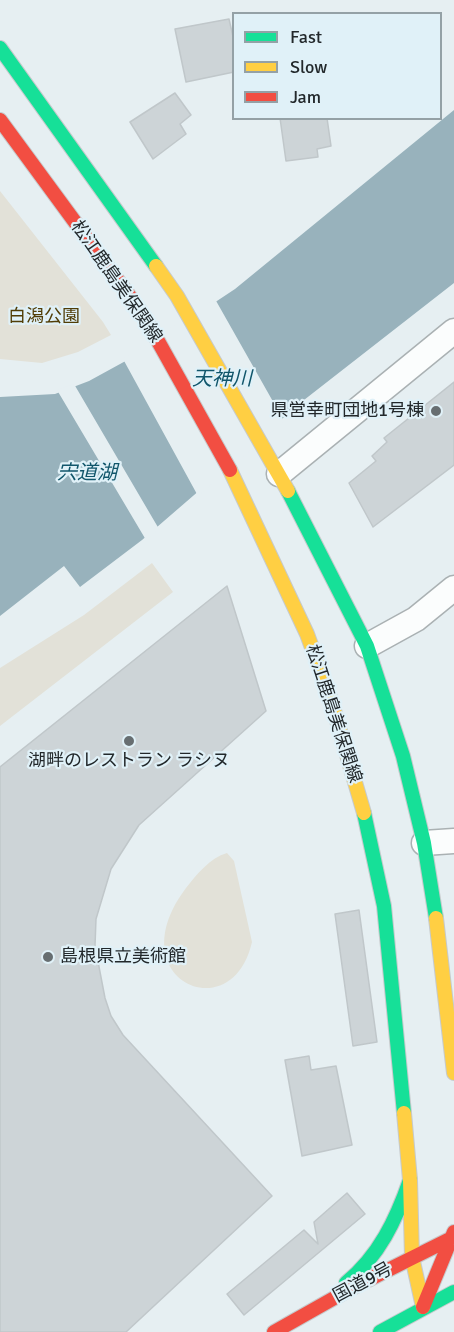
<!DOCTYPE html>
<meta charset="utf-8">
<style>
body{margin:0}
#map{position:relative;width:454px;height:1332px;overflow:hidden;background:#e6eff2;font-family:Signika,sans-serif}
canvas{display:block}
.legend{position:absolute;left:232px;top:12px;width:210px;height:108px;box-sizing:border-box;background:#e0f1f8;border:2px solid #94a1a6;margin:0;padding:8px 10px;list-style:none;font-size:18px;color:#22282b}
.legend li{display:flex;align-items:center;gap:12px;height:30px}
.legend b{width:30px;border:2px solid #94a1a6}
</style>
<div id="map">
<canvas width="454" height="1332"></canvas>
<ul class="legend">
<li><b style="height:8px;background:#16e098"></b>Fast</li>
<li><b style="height:8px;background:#ffcf43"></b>Slow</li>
<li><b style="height:8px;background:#f24e42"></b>Jam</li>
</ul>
</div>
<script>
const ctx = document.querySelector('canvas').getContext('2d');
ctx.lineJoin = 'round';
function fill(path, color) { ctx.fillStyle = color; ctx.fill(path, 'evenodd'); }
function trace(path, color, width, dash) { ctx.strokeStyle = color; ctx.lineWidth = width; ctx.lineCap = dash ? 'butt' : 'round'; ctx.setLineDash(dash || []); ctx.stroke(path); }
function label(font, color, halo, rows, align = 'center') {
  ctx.font = font + ' Signika,"Noto Sans JP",sans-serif'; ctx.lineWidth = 4.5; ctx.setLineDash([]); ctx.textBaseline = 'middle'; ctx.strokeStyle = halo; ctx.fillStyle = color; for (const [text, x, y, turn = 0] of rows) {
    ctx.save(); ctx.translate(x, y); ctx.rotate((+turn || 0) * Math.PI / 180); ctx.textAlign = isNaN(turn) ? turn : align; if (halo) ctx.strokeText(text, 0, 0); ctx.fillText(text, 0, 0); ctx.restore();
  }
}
fill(new Path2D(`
 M0 191 103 322 111 335 78 352 42 363 0 359Z
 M152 563 173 592 0 726V668L84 615Z
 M227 853 234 861 252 942C232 1031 117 979 186 888 197 874 210 858 227 853Z`), '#e2e1d8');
fill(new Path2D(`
 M454 110V283L304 400 142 540 80 587 64 566 0 616V397L55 394 89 381 131 358 235 289Z`), '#98b2bc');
fill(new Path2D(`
 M215 299 284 421 198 496 123 359Z
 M74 384 159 529 146 540 57 390Z`), '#e6eff2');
const building = new Path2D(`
 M229 19 234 41V72L186 82 175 29Z
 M175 93 191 115 180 124 186 134 153 159 130 122Z
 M280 118H327L331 146 317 149 318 157 286 161Z
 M454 382V465L373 527 349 483 376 461 372 456 387 442 384 438Z
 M227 586 266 711 139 825 111 869 96 919 95 946 105 998 111 1016 123 1035 272 1196 126 1332H0V767Z
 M359 910 377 1042 353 1046 335 914Z
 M309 1056 311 1070 336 1066 352 1145 302 1156 285 1060Z
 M347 1193 365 1214 244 1315 227 1294 304 1230 318 1244 314 1222Z`);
fill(building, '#cdd4d7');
trace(building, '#c0c7ca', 1.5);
const street = new Path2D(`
 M279 474 454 331
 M367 646 416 619 454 588
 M424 843 454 841`);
const fast = new Path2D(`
 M0 48 156 266
 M288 491 367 646 403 756 424 843 436 918
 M364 813 384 906 404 1113
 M346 1283C379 1256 396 1220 410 1180
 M380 1332 454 1292`);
const slow = new Path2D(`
 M156 266 177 296 288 491
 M230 470 307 634 331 700 364 813
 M436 918 454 1073
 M404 1113 410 1180 412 1257 423 1307`);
const jam = new Path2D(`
 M0 120 144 316 230 470
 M423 1307 454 1232
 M274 1332 352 1288 454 1237`);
trace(street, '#aab1b3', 27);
trace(fast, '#c6cacc', 16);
trace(slow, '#c6cacc', 16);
trace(jam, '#c6cacc', 16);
trace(street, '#fbfdfd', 24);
trace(fast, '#16e098', 14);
trace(slow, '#ffcf43', 14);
trace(jam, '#f24e42', 14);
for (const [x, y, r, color] of [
 [436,411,6,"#676e71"],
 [129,741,6,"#676e71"],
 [48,957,6,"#676e71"]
]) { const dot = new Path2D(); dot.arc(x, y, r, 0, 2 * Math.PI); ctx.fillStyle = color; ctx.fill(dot); trace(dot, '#e0f1f8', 2); }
label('18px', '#22282b', '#e0f1f8', [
 ["松江鹿島美保関線",116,282,55],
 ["松江鹿島美保関線",333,714,72],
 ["国道9号",363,1283,-28]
]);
label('18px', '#513d06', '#e0f1f8', [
 ["白潟公園",44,317]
]);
label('18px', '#22282b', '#e0f1f8', [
 ["県営幸町団地1号棟",424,411],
 ["湖畔のレストラン ラシヌ",129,761,"center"],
 ["島根県立美術館",60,957,"left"]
], 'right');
label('italic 20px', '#11566b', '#e0f1f8', [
 ["天神川",222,380],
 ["宍道湖",87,474]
]);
</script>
